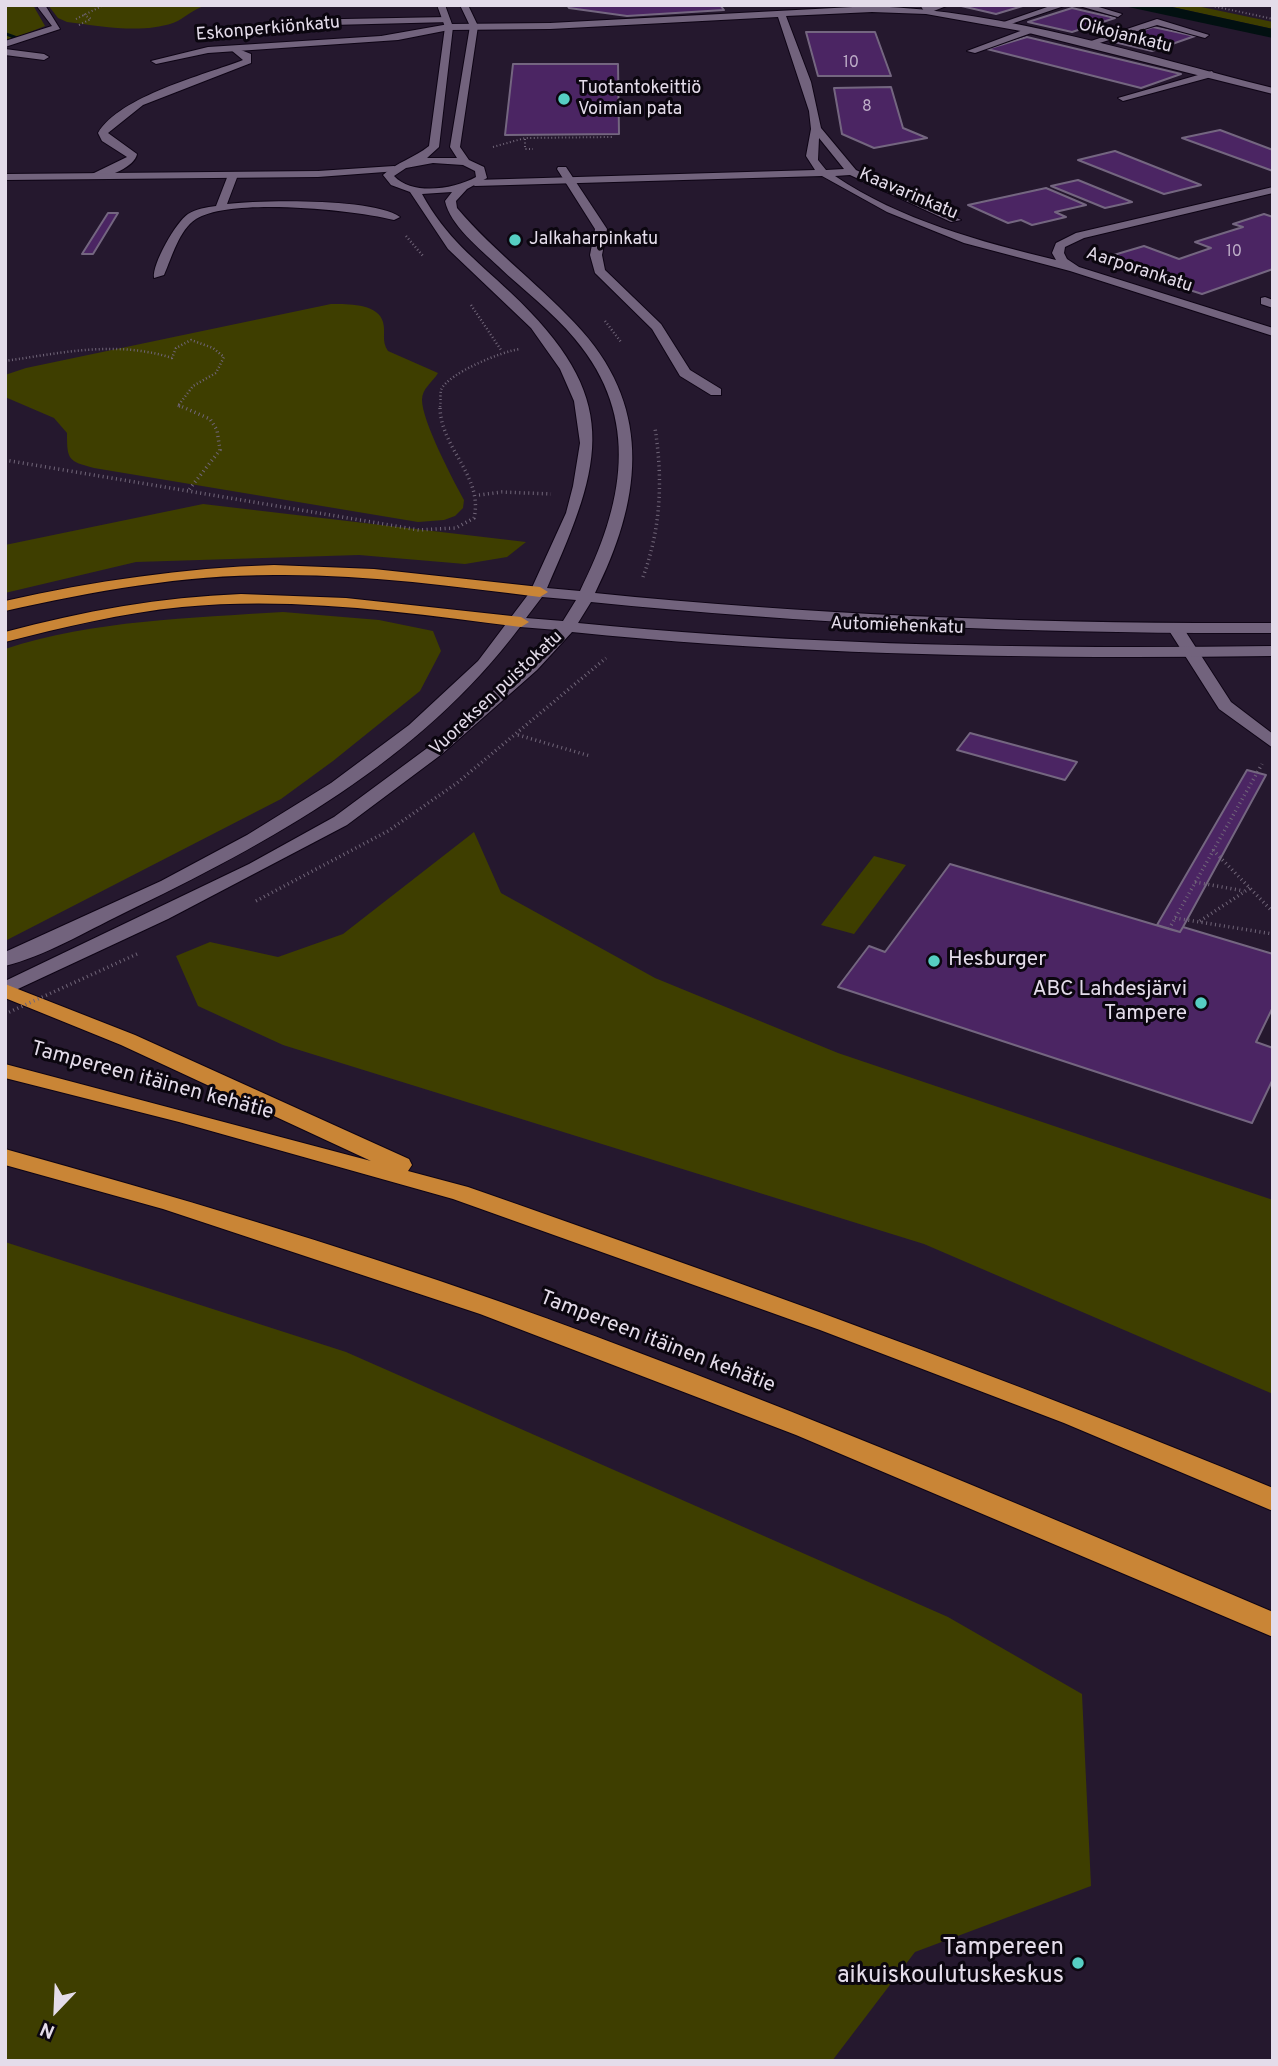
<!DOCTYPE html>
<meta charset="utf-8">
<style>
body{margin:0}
#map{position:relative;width:1278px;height:2066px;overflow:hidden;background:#25182e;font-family:Overpass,sans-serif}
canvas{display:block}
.frame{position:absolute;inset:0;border:7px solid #e4dcea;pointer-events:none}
.north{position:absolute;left:21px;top:1975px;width:70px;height:70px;-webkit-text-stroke:5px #0b060f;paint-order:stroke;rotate:203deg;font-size:19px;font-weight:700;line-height:28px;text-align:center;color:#e4dcea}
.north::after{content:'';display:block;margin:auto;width:24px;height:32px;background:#e4dcea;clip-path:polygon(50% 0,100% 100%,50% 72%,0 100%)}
</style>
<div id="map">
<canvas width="1278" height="2066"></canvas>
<div class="frame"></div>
<div class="north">N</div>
</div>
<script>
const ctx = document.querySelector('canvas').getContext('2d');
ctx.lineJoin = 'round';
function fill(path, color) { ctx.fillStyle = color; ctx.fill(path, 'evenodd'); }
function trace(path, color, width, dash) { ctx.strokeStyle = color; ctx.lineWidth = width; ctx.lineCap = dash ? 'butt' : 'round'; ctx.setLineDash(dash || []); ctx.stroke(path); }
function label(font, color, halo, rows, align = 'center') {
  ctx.font = font + ' Overpass,sans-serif'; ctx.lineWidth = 6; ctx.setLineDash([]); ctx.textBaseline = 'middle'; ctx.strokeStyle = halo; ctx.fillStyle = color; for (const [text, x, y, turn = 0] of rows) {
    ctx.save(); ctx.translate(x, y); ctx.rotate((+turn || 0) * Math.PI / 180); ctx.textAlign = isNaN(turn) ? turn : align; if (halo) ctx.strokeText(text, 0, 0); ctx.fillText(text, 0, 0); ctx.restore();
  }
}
fill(new Path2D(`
 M5 5H33L45 26 5 42Z
 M48 5H208C191 9 185 19 173 23 141 34 100 26 67 22L58 18Z
 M1163 5H1192L1273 22V29Z
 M331 304C346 304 378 303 383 322 386 333 381 341 388 351L438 373C433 382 422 388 422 400 422 421 453 480 464 500L463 508 455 516 444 520 418 522 94 468C68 461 67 460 67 433L54 418 5 397V375L26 368Z
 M203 504 526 542 507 557 465 564 359 555 136 562 5 593V545Z
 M283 612 379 620 433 631 441 651 420 691 333 761 281 799 5 941V649C94 620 191 618 283 612Z
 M474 832 501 893 655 978 838 1053 1273 1200V1394L924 1244 283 1045 198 1006 176 956 210 942 278 957 343 934Z
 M874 856 906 865 854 934 821 925Z
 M5 1242 346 1352 948 1617 1082 1694 1091 1886 915 1952 832 2061H5Z`), '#3e3e00');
fill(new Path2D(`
 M1119 5H1163L1273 29V38Z`), '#021011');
fill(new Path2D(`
 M5 32 19 37 20 38 17 40 5 35Z`), '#021011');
const building = new Path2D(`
 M567 5H720L724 10 627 16 569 8Z
 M957 5H1026L996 14Z
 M1072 8 1115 18 1072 32 1028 22Z
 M1153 27 1195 36 1152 51 1110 41Z
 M806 32H875L891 76H818Z
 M1027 37 1181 74 1141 88 987 49Z
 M513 64H618L619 134 505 135Z
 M891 87 903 128 927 138 874 148 842 134 834 88Z
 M1220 130 1273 150V171L1182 138Z
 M1115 151 1201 185 1164 194 1078 160Z
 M1078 180 1132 202 1105 208 1051 186Z
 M1046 188 1086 205 1055 212 1066 217 1032 225 1021 220 1008 223 968 205Z
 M108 213H118L93 254H82Z
 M1264 214 1273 217V269L1202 294 1097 260 1144 246 1179 259 1211 248 1195 242 1243 227 1233 224Z
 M970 733 1077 762 1065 780 957 750Z
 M1247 770 1266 775 1183 927 1180 932 1157 925Z
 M950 864 1169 929 1180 932 1183 927 1273 954V1007L1256 1042 1273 1048V1079L1252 1123 838 987 869 946 885 952Z`);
fill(building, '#4b2563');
trace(building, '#746680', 2);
const service = new Path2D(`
 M36 5H45L60 29 5 47V41L52 26Z
 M920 5H949L926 14Z
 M1053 5H1067L1005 26 998 24Z
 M1076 5H1092L1122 14 1118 17Z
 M448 17 451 22 292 26 250 31 246 28 292 20Z
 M1157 19 1209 35 1205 38 1157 25 1090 46 1082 44Z
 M1031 27 1034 32 975 53 967 51Z
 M231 46 251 54V63L143 105 108 133 137 154C135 167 106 179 92 178V174L127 157 102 141 98 133C120 96 204 75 243 60L231 50Z
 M5 49 44 54 49 57 44 60 5 55Z
 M1212 71 1215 76 1123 101 1118 98Z
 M558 167H566L607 229 602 255 605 270 661 324 690 370 721 389V395H711L680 376 652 329 595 273 590 255 595 229 557 169Z
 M233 172 238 175 227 204C262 200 374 198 400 217L394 220C354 210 231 197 196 219 179 230 172 257 164 275L154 278C152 264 176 222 188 214 196 209 207 207 216 206L228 175Z
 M1265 297 1273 300V308L1261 304V298Z
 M1176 624 1182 626 1231 702 1273 734V748L1219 709 1168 629Z`);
const minor = new Path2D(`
 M872 6C1008 11 1141 55 1273 88V94L1021 31 926 14 872 12 786 16 811 82 821 128 856 170 961 220 951 222 850 175 835 176C900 220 981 242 1056 260L1052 253 1056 243 1076 233 1273 187V193L1084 238 1065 247 1064 253 1067 259 1079 267 1273 328V336L1070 271 964 243 887 212 822 176 475 186 470 183 475 180 815 170 806 156 811 129 809 111 778 17 550 29 449 30 398 40 208 53 156 64 151 61 208 47 381 36 449 24 550 23ZM819 138 844 169 826 170 818 160Z
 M394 166 399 169 398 171 318 177 5 180V174L318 171Z`);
const secondary = new Path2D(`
 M437 5H445L453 27 439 147 427 158H457L450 147 470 26 460 5H468L478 26 460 147 469 160 484 167 487 178 467 189 456 201 457 208C496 254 543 287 582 331 654 412 640 503 595 593 820 616 1046 624 1273 623V633C1045 634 817 625 591 602L578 623C809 646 1041 649 1273 646V656C1039 659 805 656 572 632L537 670 442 754 347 825 168 919 5 995V981L249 864 334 817 430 746 525 663 557 630 520 627C421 760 270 843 122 914 85 932 45 956 5 966V952L161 881 247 835 331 783 409 725 478 661 530 592 566 513 573 486 580 443 574 401 560 369 531 328 448 249 410 192 391 185 383 175C397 162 414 158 429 146L445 27ZM433 163 463 165 475 171 476 177C454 189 413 196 394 176L406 168ZM452 192 445 201C450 225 480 249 498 266 523 290 552 311 575 339 642 418 623 506 580 591L547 588C604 460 623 398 510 292 475 259 446 238 422 194ZM542 597 576 600 563 621 526 618Z`);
const motorway = new Path2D(`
 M274 565 374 569 540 587 548 592 540 597C452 586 363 574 274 575 183 575 94 591 5 611V601C94 581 183 568 274 565Z
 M241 594 346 598 521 617 529 622 521 627C409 613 296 596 182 607 122 613 64 627 5 642V632C83 611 161 597 241 594Z
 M5 984 135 1035 409 1159 412 1165 408 1171 468 1187C739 1282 1008 1378 1273 1488V1511L1064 1423 820 1330 453 1199 179 1122 5 1078V1064L371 1161 121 1045 5 998Z
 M5 1149C171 1195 336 1244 498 1301 760 1394 1017 1503 1273 1612V1637L796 1435 480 1314 163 1209 5 1165Z`);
trace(service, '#0e0415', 2);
trace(minor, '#0e0415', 2);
trace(secondary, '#0e0415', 2);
trace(motorway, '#0e0415', 2);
trace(new Path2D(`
 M1208 5 1273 19
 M76 19 104 5
 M79 25 91 19 83 14
 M525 139V149H533
 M493 147 525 138 612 137`), '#716679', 2, [1, 2.5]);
trace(new Path2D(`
 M406 236 423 256
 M471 305 501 350
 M605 321 621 342
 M5 361C61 353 116 340 172 358L176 348 191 340 213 348 224 357 216 373 193 386 178 406 182 407
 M440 407C441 402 440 395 441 390 448 373 503 351 520 349`), '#716679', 2.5, [1, 2.5]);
trace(new Path2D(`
 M178 405 210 419 217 430 220 450 188 491
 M5 460 419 530 456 528 474 518C484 476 439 447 440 405
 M479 495 502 492 551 494
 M643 577C661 528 663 480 655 428
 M518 735 590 756
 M1213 850 1273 912
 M1195 882 1244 891
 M256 901 388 831 457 783 606 658
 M1175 918 1273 934
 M1200 921 1250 888
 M1169 929 1262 764`), '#716679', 3.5, [1, 3.5]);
fill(service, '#72637d');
fill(minor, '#72637d');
fill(secondary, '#72637d');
fill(motorway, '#c98536');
trace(new Path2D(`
 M5 1014 137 954`), '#716679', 3.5, [1, 3.5]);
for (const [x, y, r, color] of [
 [564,99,7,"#56cec3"],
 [515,240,7,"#56cec3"],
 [934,961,7,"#56cec3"],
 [1201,1003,7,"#56cec3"],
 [1078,1963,7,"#56cec3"]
]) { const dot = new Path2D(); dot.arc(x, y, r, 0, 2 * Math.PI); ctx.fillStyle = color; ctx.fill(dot); trace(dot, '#0b060f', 2.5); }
label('16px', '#beaec8', null, [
 ["10",851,64],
 ["8",867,108],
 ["10",1234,253]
]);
label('18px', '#e4dcea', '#0b060f', [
 ["Eskonperkiönkatu",268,30,-5],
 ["Oikojankatu",1125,37,14],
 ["Kaavarinkatu",908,195,23],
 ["Aarporankatu",1139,271,18],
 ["Automiehenkatu",897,627,2],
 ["Vuoreksen puistokatu",497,694,-43]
]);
label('18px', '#e4dcea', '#0b060f', [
 ["Tuotantokeittiö",578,89],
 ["Voimian pata",578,110],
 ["Jalkaharpinkatu",529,240]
], 'left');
label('21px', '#e4dcea', '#0b060f', [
 ["Hesburger",948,961],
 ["ABC Lahdesjärvi",1187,991,"right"],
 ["Tampere",1187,1015,"right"]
], 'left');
label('21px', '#e4dcea', '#0b060f', [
 ["Tampereen itäinen kehätie",152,1082,15],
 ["Tampereen itäinen kehätie",657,1343,21]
]);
label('24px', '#e4dcea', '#0b060f', [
 ["Tampereen",1064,1949],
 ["aikuiskoulutuskeskus",1064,1977]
], 'right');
</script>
